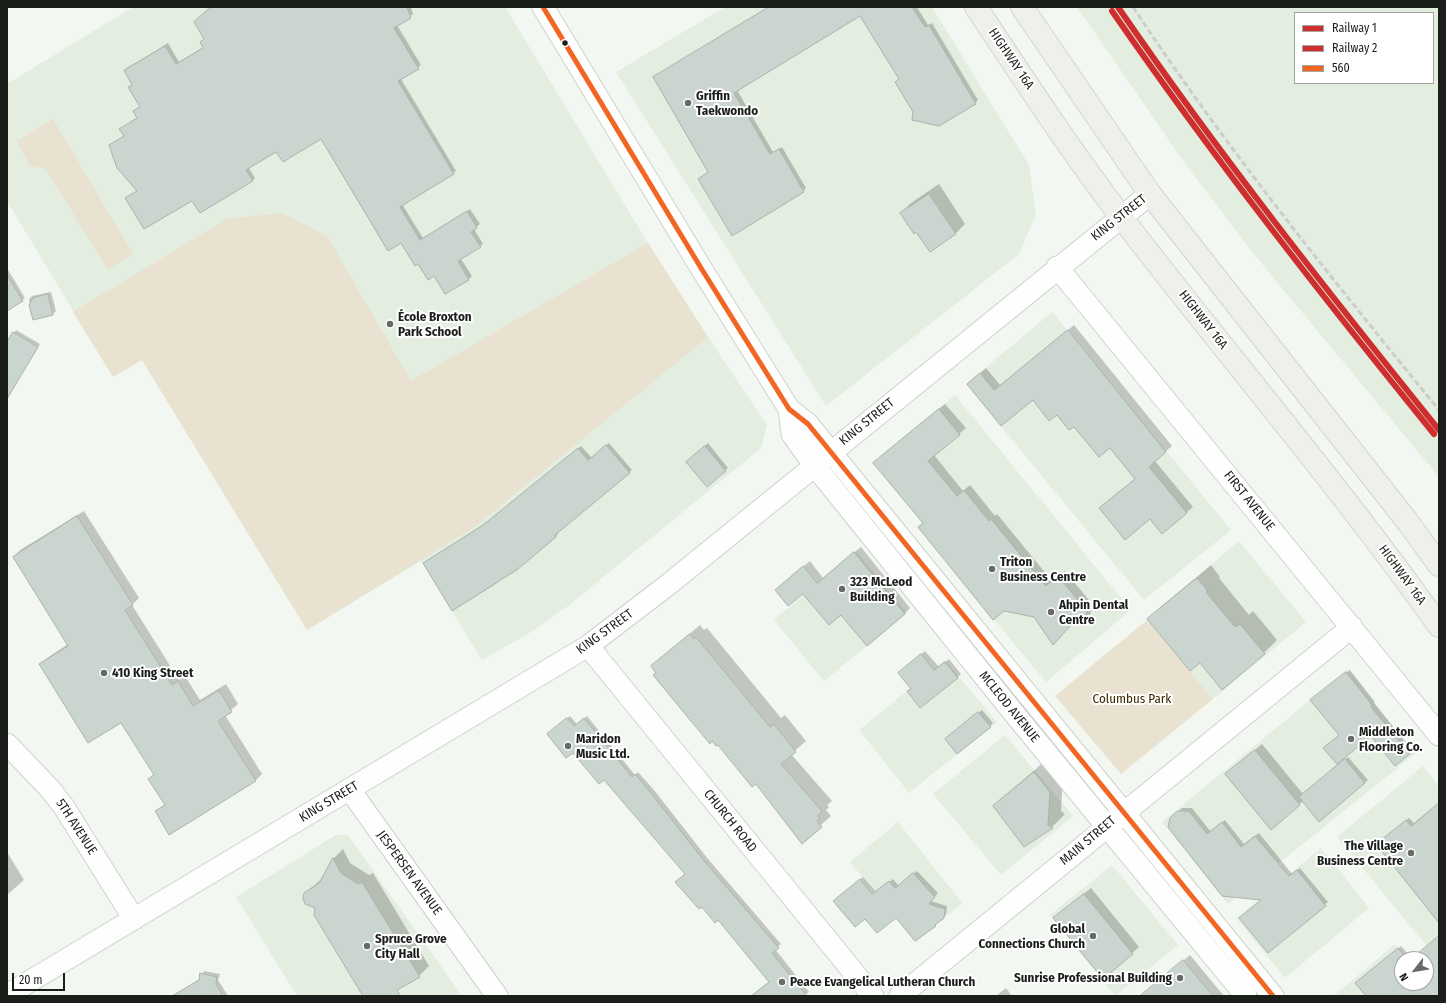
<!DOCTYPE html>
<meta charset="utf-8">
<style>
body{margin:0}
#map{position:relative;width:1446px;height:1003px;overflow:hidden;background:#f2f8f1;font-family:"Fira Sans Condensed",sans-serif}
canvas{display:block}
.frame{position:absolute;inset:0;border:8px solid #1b1f1a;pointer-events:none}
.legend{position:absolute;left:1294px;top:12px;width:140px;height:72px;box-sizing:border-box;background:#fff;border:1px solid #a4a5a3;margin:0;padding:5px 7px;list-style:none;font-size:12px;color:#1b1f1a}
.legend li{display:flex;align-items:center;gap:8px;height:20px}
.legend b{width:20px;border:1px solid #a4a5a3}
.north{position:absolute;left:1394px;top:951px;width:40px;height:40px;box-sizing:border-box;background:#fff;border:1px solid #a4a5a3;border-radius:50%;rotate:239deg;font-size:11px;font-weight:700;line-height:16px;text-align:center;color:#1b1f1a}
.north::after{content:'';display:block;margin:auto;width:14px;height:18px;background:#666b65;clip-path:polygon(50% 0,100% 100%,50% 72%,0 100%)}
.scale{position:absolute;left:12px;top:973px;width:53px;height:18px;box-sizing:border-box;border:2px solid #1b1f1a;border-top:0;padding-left:5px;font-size:12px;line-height:14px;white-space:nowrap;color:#1b1f1a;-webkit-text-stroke:3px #fff;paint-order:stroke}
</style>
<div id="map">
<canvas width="1446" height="1003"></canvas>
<div class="frame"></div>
<ul class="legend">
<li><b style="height:5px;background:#cf2e2f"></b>Railway 1</li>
<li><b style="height:5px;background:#cf2e2f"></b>Railway 2</li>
<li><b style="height:5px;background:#f26522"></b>560</li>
</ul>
<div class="north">N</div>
<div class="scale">20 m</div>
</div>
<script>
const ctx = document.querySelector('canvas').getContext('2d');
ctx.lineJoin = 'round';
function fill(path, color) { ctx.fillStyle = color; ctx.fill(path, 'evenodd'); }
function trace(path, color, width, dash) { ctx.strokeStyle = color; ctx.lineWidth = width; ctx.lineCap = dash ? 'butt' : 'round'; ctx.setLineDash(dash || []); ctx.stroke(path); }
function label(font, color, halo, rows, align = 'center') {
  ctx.font = font + ' "Fira Sans Condensed",sans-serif'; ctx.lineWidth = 4; ctx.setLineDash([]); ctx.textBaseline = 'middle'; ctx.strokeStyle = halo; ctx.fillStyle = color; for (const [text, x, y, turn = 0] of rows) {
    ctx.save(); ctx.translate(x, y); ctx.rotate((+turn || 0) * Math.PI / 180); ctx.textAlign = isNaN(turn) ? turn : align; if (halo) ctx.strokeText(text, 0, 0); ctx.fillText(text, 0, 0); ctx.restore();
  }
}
fill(new Path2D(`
 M133 7H505L648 243 708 337 767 425 761 448 568 606 528 634 482 660 421 561 307 630 142 360 113 377 7 201V84Z
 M725 7H932L1029 165 1036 214 1019 254 826 406 616 72Z
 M1077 7H1439V477L1252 252 1186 165ZM1295 13H1433V83H1295Z
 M1052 312 1231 530 1144 600 966 384Z
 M955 395 1131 610 1046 682 917 527 922 523 873 463Z
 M1239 541 1306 622 1213 699 1147 620Z
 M856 551 907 613 824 681 774 620Z
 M945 660 997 722 909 793 859 730Z
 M1348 669 1415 754 1228 904 1162 822Z
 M1005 735 1073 816 1001 875 933 794Z
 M1423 766 1439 786V961L1337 837Z
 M898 822 962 903 916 942 850 862Z
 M336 835H348L462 996H297L236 897Z
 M1321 848 1369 908 1285 978 1236 918Z
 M1112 865 1178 945 1115 996 1050 915Z
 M1395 944 1408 959H1402V983H1426L1438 996H1334Z`), '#e3ede0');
fill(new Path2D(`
 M53 119 133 254 108 270 46 169 30 166 17 141Z
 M282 213 327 236 411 381 648 243 708 337 473 528 307 630 142 360 113 377 73 312 227 219Z
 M1147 620 1213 699 1121 774 1055 696Z`), '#e9e2d0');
fill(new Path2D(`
 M212 7H411L413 14 397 25 421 65 401 79 456 171 402 204 423 238 470 209 480 224 474 229 483 244 461 259 472 276 469 279 445 293 434 275 418 262 401 242 322 138 276 150 248 167 255 178 252 181 192 199 127 198 138 190 110 146 125 136 121 129 138 117 137 109 141 106 130 87 133 84 125 70 168 43 179 62 204 47Z
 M769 7H917L928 25 932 23 978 100 975 103 914 111 900 79 860 14 737 90 773 152 782 147 806 188 803 191 708 172 654 78Z
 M939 184 965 224 955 234 917 230 901 213 911 203Z
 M7 268 25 298 7 310Z
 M51 292 56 311 53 314 33 319 29 299 32 296Z
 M1074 325 1172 446 1155 461 1193 507 1162 533 1150 518 1106 503 1136 478 1110 447 1033 399 1001 425 968 384 986 368 1000 385Z
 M16 330 40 344 13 388 7 394V344Z
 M945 404 966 428 934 455 963 491 970 485 995 516 997 514 1052 581 1065 571 1093 605 1089 619 1083 625 924 523 880 457Z
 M609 443 632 470 557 532 558 534 555 537 494 585 453 610 425 563 487 522 581 446 592 458Z
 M708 443 728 468 725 470 690 459Z
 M84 511 139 598 132 605 179 680 185 676 200 700 226 684 238 704 225 715 262 774 256 780 169 834 156 812 165 804 150 779 154 774 121 721 41 664 47 658 68 644 14 557 20 550Z
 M861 547 910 608 904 614H842L803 592 782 584 810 561 823 578Z
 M1211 565 1220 577 1219 578 1249 615 1253 611 1277 640 1264 653 1200 661 1149 619 1162 606Z
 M700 625 704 630 707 628 781 718 785 715 806 741 791 754 832 801 827 805 829 807 826 810 831 816 802 842 756 783 652 666Z
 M925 651 939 667 949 659 961 674 957 678 912 688 903 669Z
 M1350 670 1375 702 1374 703 1412 750 1409 753 1371 735H1340L1315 697Z
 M982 710 993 723 990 726 949 736Z
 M570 716 577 724 587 716 635 775 638 772 654 790 708 859 781 944 775 949 809 992 804 996H752L770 981 686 874 604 778 551 732Z
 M1262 744 1303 794 1348 757 1368 780 1319 820 1303 801 1271 828 1226 774Z
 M1047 759 1063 778 1061 811 1065 814 1052 827 1024 845 994 806Z
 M1439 803V922L1380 841 1409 818 1414 823Z
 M1182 808H1192L1211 832 1225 820 1244 844 1259 833 1292 874 1300 868 1328 902 1268 952 1263 899 1171 818Z
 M343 849 350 863 369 875 373 873 429 966 419 976 385 996H364L317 907 305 893 323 878 334 858Z
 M7 852 24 880 7 895Z
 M917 871 938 893 931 901 947 906 946 914 923 935 896 916 865 918 837 898 863 877 876 892 893 879 898 885Z
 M1091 888 1139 947 1132 953 1061 912Z
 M1439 937V996H1367L1359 980 1401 946 1412 959ZM1402 959H1426V983H1402Z
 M1190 955 1224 996H1142L1148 990Z
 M204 971 220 974 218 980 228 996H172L200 979Z
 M1006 988 1012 996H996Z`), '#0003');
const building = new Path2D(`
 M211 7H407L411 18 394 28 419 69 398 81 454 174 400 207 420 240 467 211 477 228 471 232 481 247 458 261 469 280 445 294 434 276 428 280 418 264 415 266 401 243 388 251 321 139 283 162 276 152 246 170 253 181 200 213 192 201 144 229 125 198 137 191 117 168 109 145 124 136 119 129 137 118 133 111 140 107 128 87 132 85 124 70 165 46 176 64 203 48 200 42 204 39 194 22Z
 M769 7H912L925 27 929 25 976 104 939 126 912 120 913 112 895 82 899 79 860 16 734 93 770 154 779 149 804 192 732 236 698 179 708 172 653 77Z
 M929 194 956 234 930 252 916 232 914 234 900 213Z
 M7 275 23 301 7 311Z
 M48 294 53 315 33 320 29 305 33 298Z
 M1068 330 1166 452 1149 467 1187 513 1162 534 1150 519 1125 540 1099 508 1135 479 1110 448 1099 457 1074 427 1069 430 1057 415 1049 421 1033 400 1001 426 967 384 980 373 994 390Z
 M13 332 38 347 7 399V342Z
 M939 409 960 435 928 461 957 496 964 490 989 521 991 519 1046 586 1058 576 1087 611 1084 626 1072 624 1053 645 1034 617 1004 611 993 620 918 527 923 523 873 463Z
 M606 445 630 473 555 535 556 537 518 569 452 611 423 563 483 525 578 448 588 460Z
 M705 446 726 471 707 487 686 462Z
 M77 516 133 605 125 610 172 685 178 681 193 706 219 690 232 712 218 721 256 781 169 835 155 811 165 805 148 779 154 775 121 723 88 743 39 664 68 646 13 557Z
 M854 552 905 614 867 646 841 615 829 625 803 594 788 606 775 590 803 566 817 583Z
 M1197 578 1208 591 1206 592 1235 627 1240 624 1265 654 1222 690 1200 663 1190 671 1147 619Z
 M690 634 694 639 696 637 770 727 774 724 796 752 781 764 822 811 818 816 820 818 817 821 822 827 802 844 756 784 752 787 718 745 716 746 712 741 710 744 653 675 656 673 651 666Z
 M921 654 934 670 945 662 958 678 920 708 907 691 911 689 898 673Z
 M1346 672 1372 705 1371 707 1410 754 1395 766 1371 736 1337 764 1323 748 1339 735 1310 700Z
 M978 712 991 727 957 754 945 739Z
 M567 718 574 726 584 718 632 777 635 774 651 793 705 862 779 948 772 953 807 996H751L769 982 718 920 715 923 702 907 699 909 675 882 685 874 604 780 599 784 573 753 566 758 547 734Z
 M1255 750 1300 805 1271 830 1225 774Z
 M1345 759 1365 783 1319 822 1299 797Z
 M1034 772 1050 792 1048 825 1053 828 1024 847 993 806Z
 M1439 803V923L1376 844 1406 820 1411 826Z
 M1178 811H1189L1207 834 1222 822 1241 847 1255 836 1289 876 1297 870 1326 906 1268 953 1239 918 1261 900 1222 896 1168 827 1170 818Z
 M333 858 341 873 358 884 362 882 420 977 397 990 400 996H363L314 915 315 908 305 904 303 898 304 893 319 883Z
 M913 873 935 897 929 904 945 909 944 918 935 925 936 926 915 941 896 918 877 933 865 919 855 927 833 901 860 879 872 894 889 881 895 888Z
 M1084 894 1133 954 1103 979 1053 918Z
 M1439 936V996H1366L1355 983 1398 948 1407 959H1402V983H1426V959H1411Z
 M1183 960 1213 996H1140Z
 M200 973 217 977 216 984 223 996H172L199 980Z`);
fill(building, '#cad5cf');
trace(building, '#acb2ad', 1);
const minor = new Path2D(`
 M543 7 701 268 789 409 808 424 1273 996
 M1057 267 1439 735
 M789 409 792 434 814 465 1017 717 1246 996
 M588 646 873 996
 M7 744 50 789 64 807 134 919
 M350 790 497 996
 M7 995 588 646 669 584 1150 194
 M900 996 1352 627`);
const major = new Path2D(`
 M976 7C1023 78 1070 150 1122 218 1227 355 1339 485 1439 626
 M1022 7 1150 194 1407 521 1439 565`);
trace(minor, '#ced2cd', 23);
trace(major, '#d1d4d1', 24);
trace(minor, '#fdfefd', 21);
trace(major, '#eff0ea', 22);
trace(new Path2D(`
 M1133 7C1226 148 1332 279 1439 410`), '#cccecb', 3, [6, 3]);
trace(new Path2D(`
 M543 7 701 268 789 409 808 424 1273 996`), '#f26522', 5);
trace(new Path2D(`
 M1118 7C1218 153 1328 292 1439 430`), '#cf2e2f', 6);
trace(new Path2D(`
 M1112 11C1213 157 1322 296 1434 434`), '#cf2e2f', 6);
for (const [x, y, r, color] of [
 [565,43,3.5,"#1b1f1a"],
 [688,103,4,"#666b65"],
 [390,324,4,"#666b65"],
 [992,569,4,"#666b65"],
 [842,589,4,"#666b65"],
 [1051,612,4,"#666b65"],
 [104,673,4,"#666b65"],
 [1351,739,4,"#666b65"],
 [568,746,4,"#666b65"],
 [1411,853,4,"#666b65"],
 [1093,936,4,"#666b65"],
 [367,946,4,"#666b65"],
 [1180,978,4,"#666b65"],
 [782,982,4,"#666b65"]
]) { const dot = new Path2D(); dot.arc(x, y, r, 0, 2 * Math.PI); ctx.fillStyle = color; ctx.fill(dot); trace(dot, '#fff', 1.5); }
label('13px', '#1b1f1a', '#fff', [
 ["HIGHWAY 16A",1011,59,56],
 ["KING STREET",1119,218,-38],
 ["HIGHWAY 16A",1203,320,52],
 ["KING STREET",867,422,-39],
 ["FIRST AVENUE",1249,501,51],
 ["HIGHWAY 16A",1402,575,54],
 ["KING STREET",605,632,-36],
 ["MCLEOD AVENUE",1009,707,51],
 ["KING STREET",329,802,-31],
 ["CHURCH ROAD",730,821,51],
 ["5TH AVENUE",76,827,57],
 ["MAIN STREET",1088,841,-40],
 ["JESPERSEN AVENUE",409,873,54]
]);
label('bold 13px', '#1b1f1a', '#fff', [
 ["Griffin",696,96],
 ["Taekwondo",696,111],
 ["École Broxton",398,317],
 ["Park School",398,332],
 ["Triton",1000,562],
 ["Business Centre",1000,577],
 ["323 McLeod",850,582],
 ["Building",850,597],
 ["Ahpin Dental",1059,605],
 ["Centre",1059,620],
 ["410 King Street",112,673],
 ["Middleton",1359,732],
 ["Flooring Co.",1359,747],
 ["Maridon",576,739],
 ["Music Ltd.",576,754],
 ["The Village",1403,846,"right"],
 ["Business Centre",1403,861,"right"],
 ["Global",1085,929,"right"],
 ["Connections Church",1085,944,"right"],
 ["Spruce Grove",375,939],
 ["City Hall",375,954],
 ["Sunrise Professional Building",1172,978,"right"],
 ["Peace Evangelical Lutheran Church",790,982]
], 'left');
label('13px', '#3e2800', '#fff', [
 ["Columbus Park",1132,699]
]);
</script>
